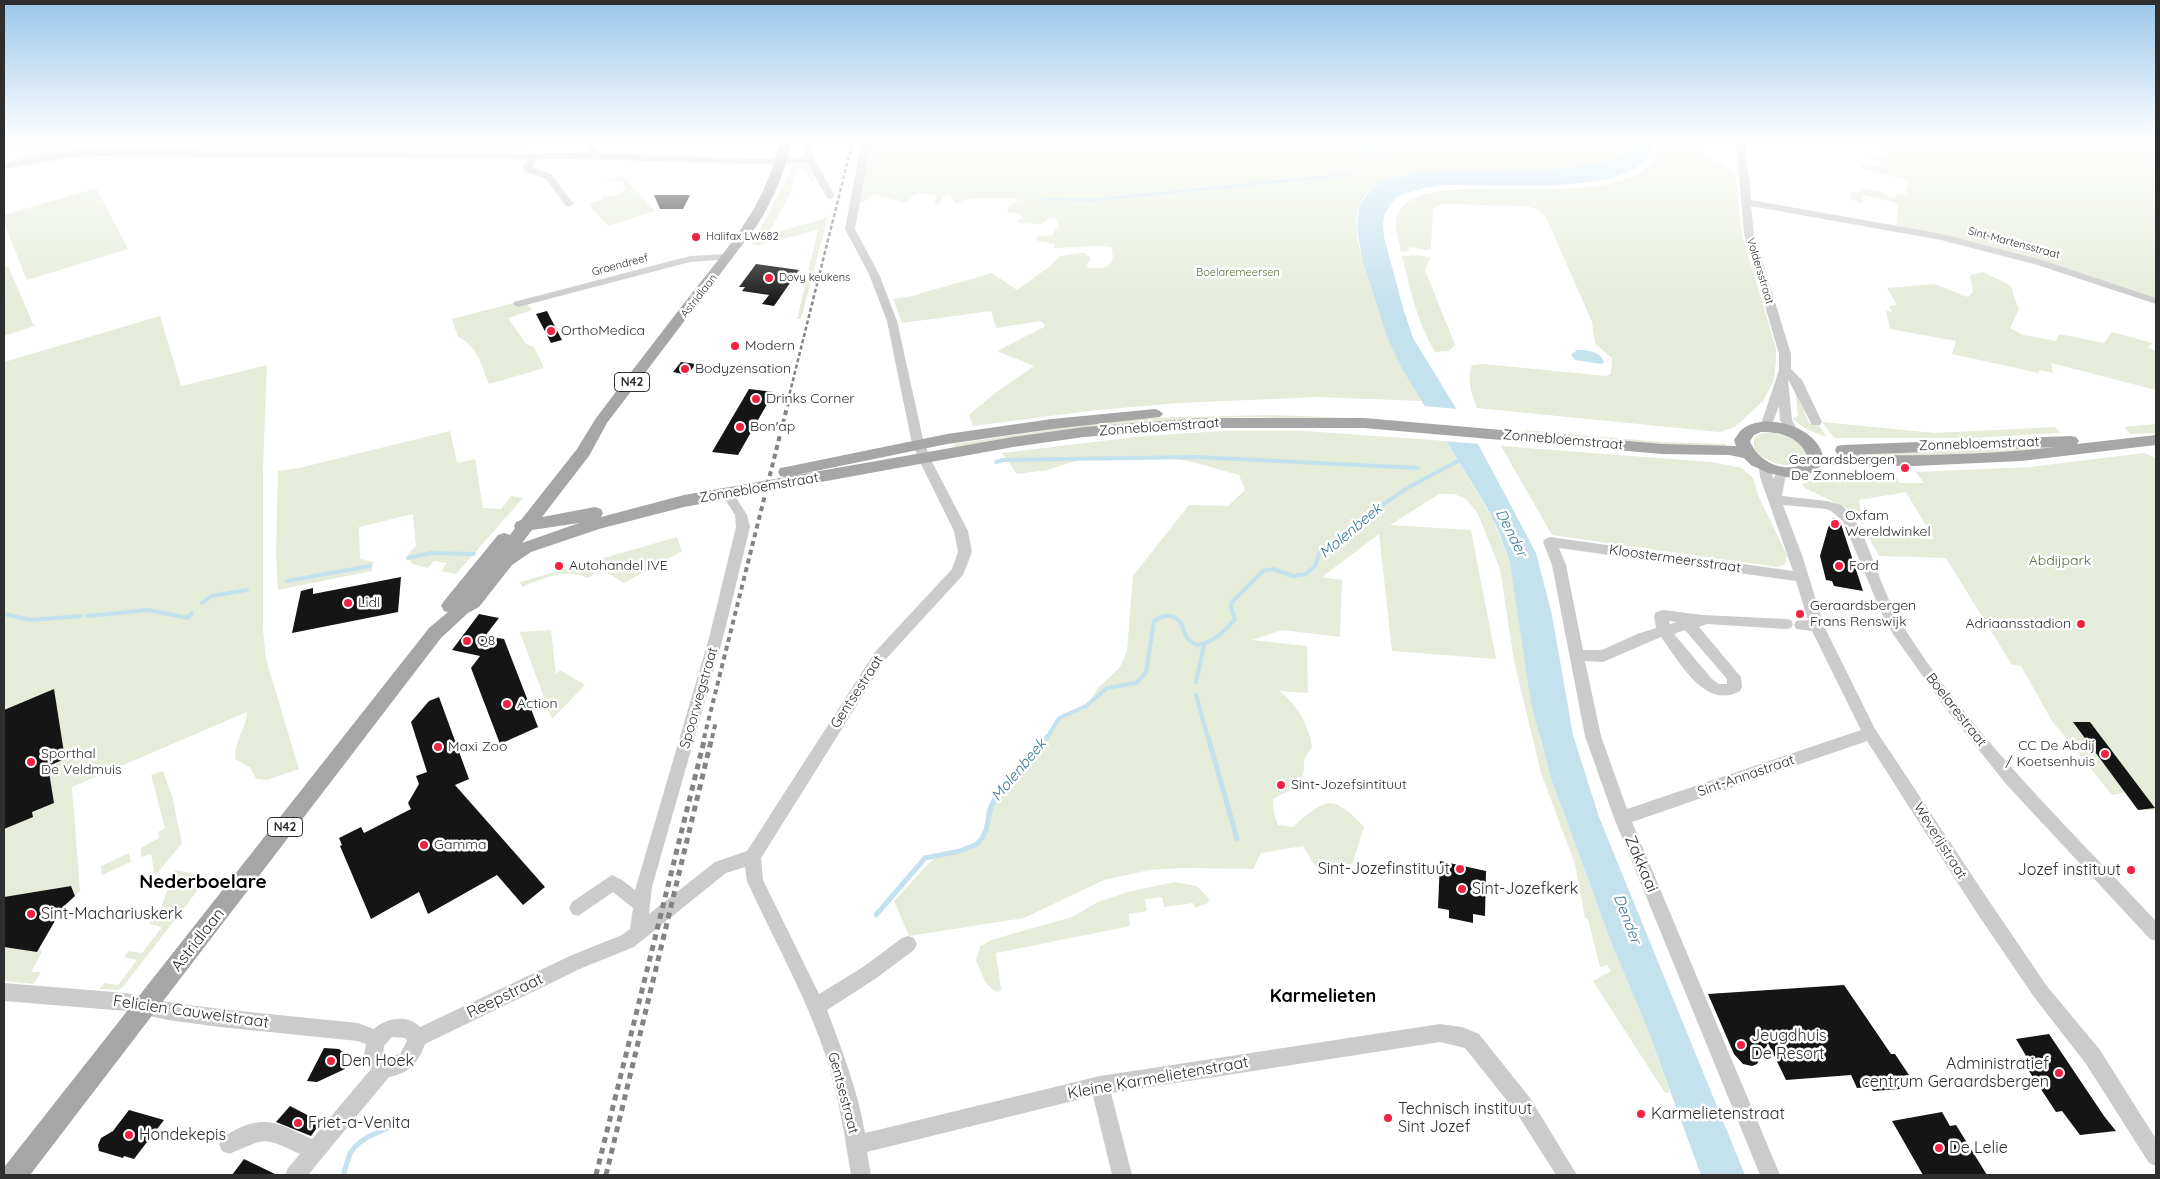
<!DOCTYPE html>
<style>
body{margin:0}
#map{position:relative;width:2160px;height:1179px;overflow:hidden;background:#fff;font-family:Quicksand,sans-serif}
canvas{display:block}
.frame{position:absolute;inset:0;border:5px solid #2e2e2e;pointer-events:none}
</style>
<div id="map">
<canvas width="2160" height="1179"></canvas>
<div class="frame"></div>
</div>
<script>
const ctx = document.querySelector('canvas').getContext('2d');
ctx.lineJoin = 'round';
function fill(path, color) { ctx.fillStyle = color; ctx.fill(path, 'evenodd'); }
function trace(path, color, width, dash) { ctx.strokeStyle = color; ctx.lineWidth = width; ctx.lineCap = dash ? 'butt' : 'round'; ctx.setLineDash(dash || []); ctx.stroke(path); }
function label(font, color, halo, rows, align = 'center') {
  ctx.font = font + ' Quicksand,sans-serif'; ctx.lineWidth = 5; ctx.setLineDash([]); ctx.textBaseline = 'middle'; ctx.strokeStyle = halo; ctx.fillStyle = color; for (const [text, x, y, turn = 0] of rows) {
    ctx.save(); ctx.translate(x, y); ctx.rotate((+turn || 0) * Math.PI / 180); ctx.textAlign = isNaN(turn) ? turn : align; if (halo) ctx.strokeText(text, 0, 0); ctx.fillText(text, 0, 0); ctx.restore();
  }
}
fill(new Path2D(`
 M4 140H548L496 156 272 151H95L53 154 15 161V157L24 155 21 147 4 151Z
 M871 140H1628C1626 145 1625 150 1622 154 1612 164 1592 165 1579 167 1560 169 1541 171 1522 171 1483 171 1375 160 1359 206 1351 230 1363 261 1370 284 1376 302 1381 320 1388 338 1397 360 1410 381 1422 401L1318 397 1179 403 1097 410 973 426 969 415 994 394 1034 366 997 351 1044 327 1045 325 1041 321 996 328 991 311 902 323 893 299 908 297 992 273 1017 290 1049 267 1060 256 1080 253H1085L1091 258 1086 267C1103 270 1118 268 1111 247L1103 246 1054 248 1055 244 1038 241 1036 238 1039 236 1053 235 1054 229 1059 227 1056 220 1051 217 1042 224 1019 223 1017 221 1023 217 1019 214 1008 212 1007 208 1018 201 1015 198H972L956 203 949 195 943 196 940 204H934L937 195 917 193 905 203 873 194 863 202 858 201Z
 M1663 140H1683L1735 173 1743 238 1776 348V360L1774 380 1763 401 1735 427 1719 432 1477 408C1472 395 1466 379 1472 365L1483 364 1607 376 1611 373 1612 358 1595 344 1592 322 1545 215 1537 209 1526 206 1442 204 1433 209 1431 249C1423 252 1417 247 1409 247V251L1401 252C1399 239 1392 223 1399 211 1433 157 1645 230 1663 140Z
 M1900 140H2156V298L2074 271 1896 226 1898 205 1894 202 1863 195 1862 203 1851 200 1850 192 1859 193 1860 188 1880 191 1891 198H1895L1898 194 1909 195 1904 188 1907 187 1909 181 1860 168 1863 163 1878 167 1883 166 1878 160 1869 157 1870 154 1883 157 1885 146 1895 147Z
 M801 164 808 167 814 180 812 182 804 169H797L790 194 768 234 824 219 829 213 801 319H797L818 230 759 245 752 244 788 177H791V174H789L793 165Z
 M622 175 655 211 608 226 588 204 600 200 603 196H615L626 189 622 181H605Z
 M96 188 128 249 27 280 4 223V215Z
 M1420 255 1430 258 1425 270 1455 345 1449 351 1435 352C1417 322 1410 289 1402 256Z
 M8 266 34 326 4 336V267Z
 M1983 272 2006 283 2012 288 2013 294 2019 309 2010 328 2023 335 2056 341 2059 334 2104 343 2112 332 2152 343 2148 348 2156 351V390L2051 363 2053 373 2039 370V373L1952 354 1956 341 1890 329 1886 311 1892 312 1889 306 1897 305 1887 288 1934 284 1968 297 1973 292 1970 275Z
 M525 300 532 310 508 318 526 344 534 347 544 368 489 384C482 367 477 344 458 337L452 319Z
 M160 316 181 386 267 365 263 468V629L266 659 299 769 267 780 256 779 250 767 235 759C234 742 246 729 247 712L72 787 80 891 75 896 71 886 4 897V362Z
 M1795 390 1809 423 1819 425 1827 437 1810 431 1793 420 1792 419 1798 416Z
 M1272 415 1379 419 1380 421 1242 417 1202 419 957 452 954 444 1034 432 1060 425 1139 418Z
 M1822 422 1935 433 2055 427 2061 433 1974 438H1834Z
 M2156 424V433L2130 434 2124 427Z
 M1524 430 1662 442 1726 444 1727 448H1685L1524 433Z
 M450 431 457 463 475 459 483 508 501 509 511 496 523 498 456 574 441 571 447 563 434 561 428 568 412 564 407 555 416 546 413 514 359 527 360 559 373 562 372 571 278 590 276 553 278 471 299 468Z
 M1223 431H1306L1446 441 1492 518 1510 562 1541 743 1563 811 1611 942 1647 1028 1670 1092 1665 1093 1593 981 1611 971 1607 965 1600 967 1588 919 1585 918 1575 864 1541 773 1514 661 1500 569 1477 512 1466 499 1454 494H1439L1390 525 1471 530 1496 659 1392 651 1379 534 1322 577 1342 580 1340 637 1282 630 1252 640 1307 646 1308 693 1280 691C1298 707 1309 724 1312 748 1298 764 1308 764 1302 777 1297 788 1282 794 1273 799L1274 814 1278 825 1293 827C1326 798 1332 793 1364 827L1352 864 1314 865 1303 846 1261 853 1253 869 1182 868 1149 870 1104 880 1024 918 909 936 894 901 930 862 937 857 965 851 986 833V810L1004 786 1026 765 1056 721 1075 712 1089 702 1097 689 1120 667 1127 651 1133 576 1189 505 1228 506 1245 490 1239 475 1193 462 1175 459H1082L1047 470 1017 474 1002 453 1144 436Z
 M1772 432 1796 440 1806 450 1805 460C1790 471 1764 463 1754 448V438L1763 433Z
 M2074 445 2000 456 1844 457 1840 452Z
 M1501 446 1710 462 1742 468 1753 478 1758 495 1788 557H1785L1786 561 1784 565 1777 567 1552 535Z
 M2144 453 2154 457 2156 461V810H2138L2125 793 2112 795 2052 721 2021 666 2012 665 1946 558 1879 556 1867 535 1934 539 1906 492 1859 500 1863 526 1854 512 1805 488 1802 484 1820 478 1825 474 1841 471H1893L1900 483H1924L1916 472 2030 467Z
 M677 537 682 551 624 583 601 569 588 578C565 568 544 578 522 587L520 582Z
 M551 630 556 674 560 670 585 685 552 719 520 632Z
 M163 771 172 796 182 843 155 876 151 854 141 857V848L159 838 158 832 165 828 151 775Z
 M129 853 131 862 102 875 101 866Z
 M176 870 208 877 122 988 118 990 99 989 104 983 118 985 137 960 124 957 129 951 142 953 162 927 149 924 154 917 165 920 173 910 161 907 167 891 169 876Z
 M1175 882 1197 886 1209 899 1208 903 1195 908 1193 903 1164 907 1162 897 1145 899 1147 911 1129 914 1130 926 996 953 1001 989 998 992C985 988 981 971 976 960L980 947 991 940 1072 917 1098 902 1128 892Z
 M4 947 37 952 39 948 42 952 31 972H41L34 984 4 981Z`), '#e5ecda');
fill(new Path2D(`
 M1355 140H1388L1393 146C1378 156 1362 163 1355 140Z
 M1628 140H1655C1651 152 1646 162 1636 168 1593 193 1495 184 1445 185L1428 187 1401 195 1392 202 1385 213 1383 222 1384 237 1403 308 1413 338 1478 444 1536 553 1552 615 1573 735 1599 817 1745 1175H1701L1647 1028 1611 942 1551 778 1531 703 1510 562 1498 530 1487 508 1401 367 1387 337 1362 259 1357 228 1359 205 1373 188 1384 181 1409 174 1452 170H1542L1593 165 1610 161 1621 155Z
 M1577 350C1587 350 1600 351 1604 362L1602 364 1575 360 1571 355Z`), '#c4e1ee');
fill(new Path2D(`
 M1422 406 1459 409 1481 444 1443 441Z`), '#fff');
trace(new Path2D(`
 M1043 199 1094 200 1345 175 1353 176`), '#c4e1ee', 2.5);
trace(new Path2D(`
 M996 462 1004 460 1196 457 1418 468
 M408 558 431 553 474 554
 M287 581 370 566
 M202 603 211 596 247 590
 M4 614 31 620 81 616
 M88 616 148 610 188 618 192 613
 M1196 682 1204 645
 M1196 695 1208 738
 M1047 738 1059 718 1086 706 1107 688 1136 683 1146 673 1154 621C1164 614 1177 613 1182 626 1184 630 1184 634 1187 638 1189 641 1193 643 1197 645 1213 643 1225 631 1235 619L1231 607 1232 602 1263 571 1273 569 1293 576 1306 574 1315 566 1319 554 1342 539 1359 521 1407 488 1462 459`), '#c4e1ee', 4);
trace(new Path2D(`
 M1208 737 1237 839
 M876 915 925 858 960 851 977 844 982 838 986 830 991 807 997 793 1047 737
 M343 1175C346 1168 347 1159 351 1152 362 1134 389 1130 406 1120`), '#c4e1ee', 5);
fill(new Path2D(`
 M654 195H690L683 209H660Z
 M756 264 799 270 774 306 762 304 769 295 742 291 745 287H739Z
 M547 311 550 317 562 340 551 343 536 314Z
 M681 362 696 364 687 375 673 372Z
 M749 389 774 392 738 455 712 452Z
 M1833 518 1840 521 1863 591 1834 586 1832 581 1826 580 1820 556 1828 528Z
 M401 577 398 612 292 633 301 591 313 588V594Z
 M479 614 499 618 485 636 504 639 538 727 500 744 471 668 480 656 452 650Z
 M54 689 65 759 48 766 54 803 32 812 33 817 4 829V710Z
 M439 697 469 779 455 785 545 887 523 905 497 875 428 914 419 892 371 919 340 846 342 845 339 838 361 827 364 833 411 809 408 803 419 784 416 776 427 772 411 722 429 701Z
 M2073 722H2090L2155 808 2138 810Z
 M1440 861 1486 871 1485 916 1473 914V923L1449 918V910L1438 908Z
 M71 886 75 896 63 907 37 952 4 947V897Z
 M1844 985 1891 1054H1895L1909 1075 1894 1077 1900 1089 1873 1091 1871 1087 1857 1088 1851 1075 1786 1080 1768 1043 1757 1064 1752 1066 1743 1064 1734 1054 1708 994Z
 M2049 1034 2104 1116 2116 1131 2080 1135 2062 1111 2056 1112 2023 1062 2029 1061 2016 1039Z
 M324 1048 339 1049 344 1053 345 1069 317 1082 307 1081Z
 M290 1106 321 1122 311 1136 276 1122Z
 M129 1110 164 1120 134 1159 124 1156 123 1158 99 1151 98 1145 101 1138 113 1131Z
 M1942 1112 1950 1126 1956 1125 1987 1175H1923L1892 1121Z
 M244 1159 277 1175H232Z`), '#151515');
fill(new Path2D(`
 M578 140H587L601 153 760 159 805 157 800 140H809L815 160 835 196 830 199 827 198 807 163C717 166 628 158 538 159L533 165V168L551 174 574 204 569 207 566 206 545 178 525 172 523 165 528 159 103 156 72 157 4 169V163L72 151 103 150 481 154 590 153Z
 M862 140H871L855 229 879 274 897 321 923 439 931 460 968 531 972 552 963 575 885 660 761 858 763 880 819 994 863 967 902 938 908 936 914 938 917 944 914 950 875 979 827 1010C842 1050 858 1091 865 1133L1100 1076 1440 1024 1462 1027 1479 1034 1530 1098 1577 1175H1556L1516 1112 1465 1048 1440 1042 1111 1093 1132 1175H1112L1093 1096 867 1152 871 1175H851C845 1137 839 1100 828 1063 808 999 774 941 747 881L745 867 726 873 634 947 582 968 425 1044C418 1063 410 1073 389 1077L308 1175H285L288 1168 300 1154C261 1136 268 1138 229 1154L222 1151 219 1144C223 1136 229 1133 237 1129 269 1114 282 1126 312 1139L371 1069 364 1055 366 1044 358 1041 220 1027 168 1020 126 1011 4 1001V983L126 993 168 1002 220 1009 358 1023 374 1029C386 1018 408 1014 420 1027L572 955 622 935 630 929 633 908 613 892 578 916 572 914 569 908 572 902 612 875 622 880 635 890 709 638 736 527 735 515 721 493 727 489 731 490 747 515 750 527 723 638 652 887 649 914 715 862 747 851 875 652 952 569 958 552 954 531 919 460 911 439 887 321 869 274 845 229ZM392 1037 405 1038 407 1041 400 1054 386 1058 383 1055 384 1046Z
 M1736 140H1745L1751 200 1942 234 2042 260 2156 298V304L2034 264 1941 240 1751 206 1754 234 1791 354V369L1802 380 1822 422 1820 425H1812L1788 379 1792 420 1799 433 1793 437 1789 436 1780 420 1779 406 1770 430H1762L1760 427 1779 370V354L1744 234Z
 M728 254 733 257 732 259 690 262 518 307 513 304 514 302 690 256Z
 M1765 462 1771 466 1773 479 1779 469 1783 468 1789 472 1785 479 1782 496 1827 501 1841 505 1853 516C1873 550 1881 592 1903 626 1972 736 2068 827 2156 921V941L2150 939 2006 784 1943 705 1893 634 1881 612 1843 521 1831 511 1826 509 1783 505 1803 558 1824 626 1875 729 1987 898 2046 985 2100 1050 2156 1139V1166L2149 1163 2086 1064 2034 997 1975 910 1867 741 1632 822 1780 1175H1760L1614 818 1585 736 1552 565 1543 542 1545 539 1550 537 1793 571 1760 477 1759 466ZM1559 548 1796 581 1808 620 1796 621 1794 625 1796 629 1812 631 1861 730 1627 809 1601 736 1585 661 1603 662 1661 637C1679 661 1705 711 1740 691L1742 687 1741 677 1699 627 1707 624 1786 629 1791 628 1793 624 1791 620 1786 619 1703 615 1663 610 1656 612 1654 616 1656 628 1637 634 1602 650H1583L1566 565ZM1669 621 1677 622 1670 624ZM1685 630 1727 679V684H1719L1712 679 1674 634Z`), '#cbcbcb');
fill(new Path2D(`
 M779 140H791C786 171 774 197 758 224L607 423 589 456 542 517 595 507 601 509 603 513 601 517 684 495 786 477 780 476 778 472 780 468 786 467 947 434 1052 419 1155 409 1160 411 1163 414 1160 417 1052 429 947 444 791 476 1013 437 1084 427 1202 418H1364L1662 444 1736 446 1734 440C1737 436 1740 430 1744 428 1767 412 1817 427 1823 456L1842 455 1837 454 1835 450 1837 446 1843 445 2071 436 2076 437 2079 441 2077 444 2156 435V445L2021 461 1914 466 1828 465 1821 466 1808 475 1792 478 1768 473 1751 465 1744 458 1729 455 1662 454 1364 428H1202L1084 437 1013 447 684 507 599 529 531 552 512 565 479 607 468 613 441 638 30 1175H4L5 1166 429 628 448 612 444 611 441 606 444 601 498 535 504 533 510 535 515 528 514 526 516 522 521 520 577 449 596 418C627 377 658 337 689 297 727 248 769 203 779 140ZM1761 432C1781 431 1804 439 1808 460 1789 477 1757 462 1750 441L1754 435ZM2055 447C1987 455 1917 456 1848 455ZM579 523 522 543 532 530Z`), '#a6a6a6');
trace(new Path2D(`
 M788 400 853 140`), '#838383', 2.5, [4, 2.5]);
trace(new Path2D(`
 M704 738 789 399
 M712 738 716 721`), '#838383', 4, [5, 4]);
trace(new Path2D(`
 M596 1175 705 737
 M606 1175 712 737`), '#838383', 5, [6, 5]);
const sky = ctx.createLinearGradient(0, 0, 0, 305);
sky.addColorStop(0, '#99c6ea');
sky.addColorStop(0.46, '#fff');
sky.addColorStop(1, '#ffffff00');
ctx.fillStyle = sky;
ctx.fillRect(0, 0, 2160, 305);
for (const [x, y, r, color] of [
 [696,237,5,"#f32142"],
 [769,278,5,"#f32142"],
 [551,331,5,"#f32142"],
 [735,346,5,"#f32142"],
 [685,369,5,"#f32142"],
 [756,399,5,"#f32142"],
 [740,427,5,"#f32142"],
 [1905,468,5,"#f32142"],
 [1835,524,5,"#f32142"],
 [559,566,5,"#f32142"],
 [1839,566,5,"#f32142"],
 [348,603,5,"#f32142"],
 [1800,614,5,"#f32142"],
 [2081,624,5,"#f32142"],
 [467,641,5,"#f32142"],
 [507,704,5,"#f32142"],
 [438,747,5,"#f32142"],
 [2105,754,5,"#f32142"],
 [31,762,5,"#f32142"],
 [1281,785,5,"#f32142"],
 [424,845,5,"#f32142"],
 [1460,869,5,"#f32142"],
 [2131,870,5,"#f32142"],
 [1462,889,5,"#f32142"],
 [31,914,5,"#f32142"],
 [1741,1045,5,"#f32142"],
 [331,1061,5,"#f32142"],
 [2059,1073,5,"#f32142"],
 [1641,1114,5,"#f32142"],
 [1388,1118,5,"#f32142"],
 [298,1123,5,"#f32142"],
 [129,1135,5,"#f32142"],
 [1939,1148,5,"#f32142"]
]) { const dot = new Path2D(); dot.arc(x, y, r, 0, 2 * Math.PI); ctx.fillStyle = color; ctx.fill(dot); trace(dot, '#fff', 2); }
label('11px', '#2e2e2e', '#fff', [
 ["Halifax LW682",706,237],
 ["Dovy keukens",779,278]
], 'left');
label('11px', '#2e2e2e', '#fff', [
 ["Sint-Martensstraat",2014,243,15],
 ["Groendreef",620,265,-15],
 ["Voldersstraat",1760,271,73],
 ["Astridlaan",699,296,-52]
]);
label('11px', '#556d37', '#fff', [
 ["Boelaremeersen",1238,273]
]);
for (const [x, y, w] of [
 [632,382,35],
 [285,827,35]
]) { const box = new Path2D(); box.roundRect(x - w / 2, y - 9.5, w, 19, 4); ctx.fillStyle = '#fff'; ctx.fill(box); trace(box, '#2e2e2e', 1); }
label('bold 12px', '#2e2e2e', null, [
 ["N42",632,382],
 ["N42",285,827]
]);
label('14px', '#2e2e2e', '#fff', [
 ["OrthoMedica",561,331],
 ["Modern",745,346],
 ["Bodyzensation",695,369],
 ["Drinks Corner",766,399],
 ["Bon'ap",750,427],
 ["Geraardsbergen",1895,460,"right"],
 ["De Zonnebloem",1895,476,"right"],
 ["Oxfam",1845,516],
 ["Wereldwinkel",1845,532],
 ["Autohandel IVE",569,566],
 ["Ford",1849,566],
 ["Lidl",358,603],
 ["Geraardsbergen",1810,606],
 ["Frans Renswijk",1810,622],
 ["Adriaansstadion",2071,624,"right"],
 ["Q8",477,641],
 ["Action",517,704],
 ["CC De Abdij",2095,746,"right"],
 ["/ Koetsenhuis",2095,762,"right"],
 ["Maxi Zoo",448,747],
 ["Sporthal",41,754],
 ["De Veldmuis",41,770],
 ["Sint-Jozefsintituut",1291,785],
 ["Gamma",434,845]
], 'left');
label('14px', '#2e2e2e', '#fff', [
 ["Zonnebloemstraat",1159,427,-4],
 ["Zonnebloemstraat",1563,440,5],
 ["Zonnebloemstraat",1979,444,-2],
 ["Zonnebloemstraat",759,488,-10],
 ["Kloostermeersstraat",1675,559,8],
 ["Gentsestraat",857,692,-57],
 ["Spoorwegstraat",699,698,-74],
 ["Boelarestraat",1956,710,52],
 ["Sint-Annastraat",1746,776,-19],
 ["Weverijstraat",1940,841,58],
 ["Gentsestraat",843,1093,75]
]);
label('14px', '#556d37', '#fff', [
 ["Abdijpark",2060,561]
]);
label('italic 15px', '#357896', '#fff', [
 ["Molenbeek",1351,531,-40],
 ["Dender",1511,533,63],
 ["Molenbeek",1019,770,-50],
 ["Dender",1627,919,69]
]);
label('16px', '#2e2e2e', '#fff', [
 ["Zakkaai",1641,864,67],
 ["Astridlaan",198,940,-52],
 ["Reepstraat",505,996,-26],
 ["Felicien Cauwelstraat",191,1012,8],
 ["Kleine Karmelietenstraat",1158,1078,-10]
]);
label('16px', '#2e2e2e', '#fff', [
 ["Sint-Jozefinstituut",1450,869,"right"],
 ["Jozef instituut",2121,870,"right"],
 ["Sint-Jozefkerk",1472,889],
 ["Sint-Machariuskerk",41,914],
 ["Jeugdhuis",1751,1036],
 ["De Resort",1751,1054],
 ["Den Hoek",341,1061],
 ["Administratief",2049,1064,"right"],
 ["centrum Geraardsbergen",2049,1082,"right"],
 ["Technisch instituut",1398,1109],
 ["Sint Jozef",1398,1127],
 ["Karmelietenstraat",1651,1114],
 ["Friet-a-Venita",308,1123],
 ["Hondekepis",139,1135],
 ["De Lelie",1949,1148]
], 'left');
label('bold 18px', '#000', '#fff', [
 ["Karmelieten",1323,997]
]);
label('bold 19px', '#000', '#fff', [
 ["Nederboelare",203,882]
]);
</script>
